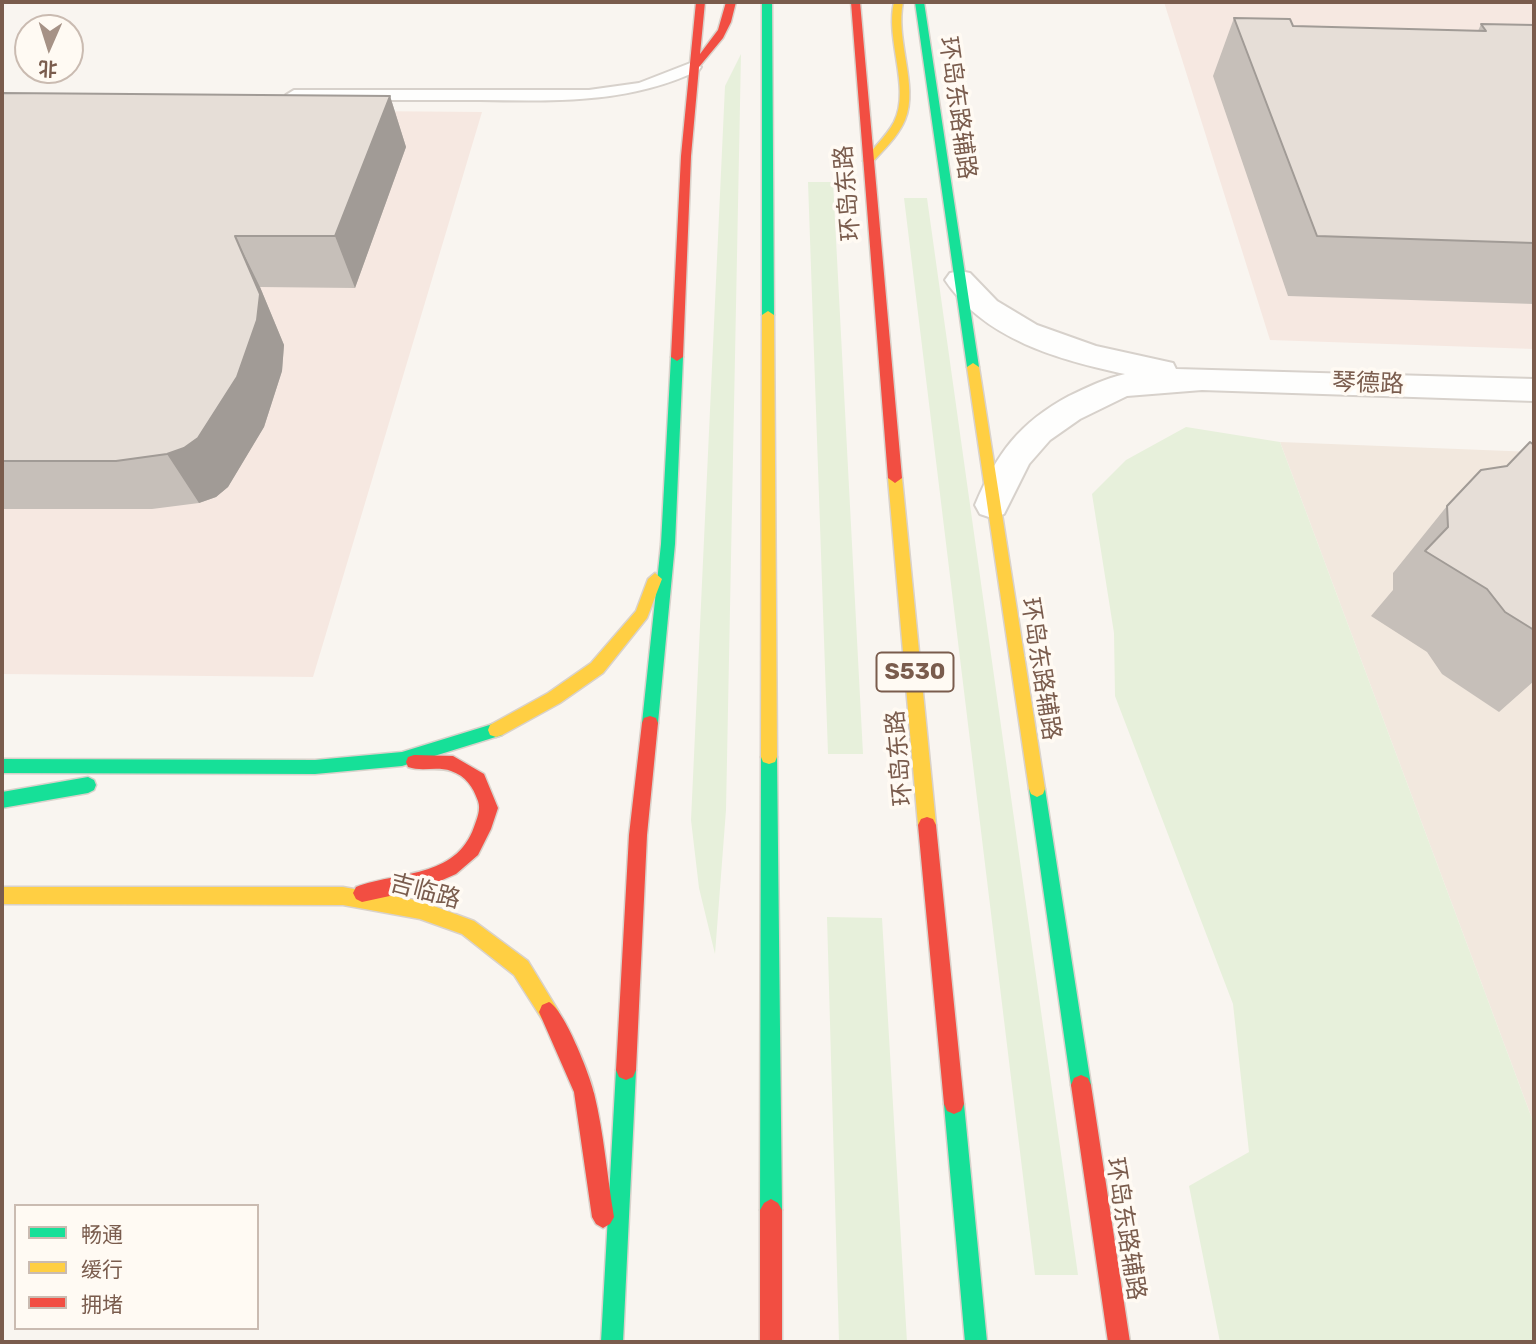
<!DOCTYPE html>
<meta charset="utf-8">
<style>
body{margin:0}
#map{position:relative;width:1536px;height:1344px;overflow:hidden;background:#f9f5f0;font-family:Rubik,"Noto Sans SC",sans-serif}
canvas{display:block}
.frame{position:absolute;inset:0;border:4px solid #7a5c4d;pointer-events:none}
.legend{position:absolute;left:14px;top:1204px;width:245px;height:126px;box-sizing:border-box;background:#fffaf3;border:2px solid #cabbb1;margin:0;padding:9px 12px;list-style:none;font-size:21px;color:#7a5c4d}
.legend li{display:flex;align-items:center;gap:14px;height:35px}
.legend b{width:35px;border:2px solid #cabbb1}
.north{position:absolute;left:14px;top:14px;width:70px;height:70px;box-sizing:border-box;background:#fffaf3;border:2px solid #cabbb1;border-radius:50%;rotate:183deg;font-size:19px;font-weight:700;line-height:28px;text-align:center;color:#7a5c4d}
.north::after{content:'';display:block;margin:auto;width:24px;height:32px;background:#a69286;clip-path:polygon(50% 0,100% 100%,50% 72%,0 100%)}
</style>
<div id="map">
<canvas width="1536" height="1344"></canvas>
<div class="frame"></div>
<ul class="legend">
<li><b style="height:9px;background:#16e098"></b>畅通</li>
<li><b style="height:9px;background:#ffcf43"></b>缓行</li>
<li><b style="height:9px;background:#f24e42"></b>拥堵</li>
</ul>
<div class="north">北</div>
</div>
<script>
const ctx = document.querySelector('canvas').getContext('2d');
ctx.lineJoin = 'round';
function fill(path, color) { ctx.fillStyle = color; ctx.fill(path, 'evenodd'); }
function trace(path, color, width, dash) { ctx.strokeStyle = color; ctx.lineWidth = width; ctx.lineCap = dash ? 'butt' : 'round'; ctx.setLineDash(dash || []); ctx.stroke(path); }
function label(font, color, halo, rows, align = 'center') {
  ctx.font = font + ' Rubik,"Noto Sans SC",sans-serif'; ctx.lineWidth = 7; ctx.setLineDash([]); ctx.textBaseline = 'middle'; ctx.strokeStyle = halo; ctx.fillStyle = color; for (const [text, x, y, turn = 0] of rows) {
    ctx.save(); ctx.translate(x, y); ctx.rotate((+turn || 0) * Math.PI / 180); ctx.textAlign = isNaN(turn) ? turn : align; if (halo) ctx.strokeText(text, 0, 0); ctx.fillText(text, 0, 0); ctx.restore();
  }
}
fill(new Path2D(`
 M1280 442 1534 452V1124Z`), '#f2e8de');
fill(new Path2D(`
 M1164 2H1534V349L1270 340Z
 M2 108 482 112 313 677 2 674Z`), '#f6e8e1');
fill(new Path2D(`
 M741 54 726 810 715 954 699 888 691 820 725 86Z
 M808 182H833L863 754H828Z
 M904 198H927L1078 1275H1035Z
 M1186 427 1280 442 1534 1124V1342H1220L1189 1186 1249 1152 1233 1004 1115 696 1114 633 1092 494 1126 460Z
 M827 917 882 918 907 1342H839Z`), '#e7f0db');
const lane = new Path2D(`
 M693 62 701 67 699 70C628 104 556 101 480 100 418 100 356 100 294 100L286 95 294 90H589L639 83Z`);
const street = new Path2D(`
 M960 271 970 273 997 301 1037 325 1096 346 1173 363 1176 369 1534 379V401L1202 390 1127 396 1080 419 1050 440 1029 464 1004 514 992 518 980 514 975 505C997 453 1019 423 1069 396 1088 387 1104 379 1125 374 1059 360 984 339 945 280L950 273Z`);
const fast = new Path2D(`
 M762 2H772L774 315 768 319 762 315Z
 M915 2H924L979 367 973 371 967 367Z
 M677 353 683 357 675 544 658 723 656 728 650 730 644 728 642 723 661 544 671 357Z
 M496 723 502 725 504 730 502 735 402 766 315 774 2 773V759L315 760 402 752Z
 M769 750 775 752 777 757 782 1210 778 1217 771 1221 764 1217 760 1210 761 757 763 752Z
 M88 777 94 780 96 785 94 790 88 793 2 808V792Z
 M1037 781 1043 784 1045 789 1091 1085 1088 1092 1081 1095 1074 1092 1071 1085 1029 789 1031 784Z
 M626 1060 633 1063 636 1070 623 1342H601L616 1070 619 1063Z
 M954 1094 961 1097 964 1104 987 1342H965L944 1104 947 1097Z`);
const slow = new Path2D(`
 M894 2H903C895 41 919 86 905 120 898 137 883 150 872 163L868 164 863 161C873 148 886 137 894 122 911 88 885 40 894 2Z
 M768 311 774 315 777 757 775 762 769 764 763 762 761 757 762 315Z
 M973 363 979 367 1045 789 1043 794 1037 797 1031 794 1029 789 967 367Z
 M895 473 902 478 936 825 933 831 927 833 921 831 918 825 888 478Z
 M655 573 662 579 647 618 603 673 560 703 502 735 496 737 490 735 488 730 490 725 548 693 591 663 636 611 648 579Z
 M2 887H343L420 901 474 921 528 961 559 1012 556 1019 549 1022 542 1019 514 975 462 934 420 919 343 905 2 904Z`);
const jam = new Path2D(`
 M696 2H705L700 54 718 30 726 2H736L731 22 723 38 699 67 691 156 683 357 677 361 671 357 681 156Z
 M851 2H860L902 478 895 483 888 478Z
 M650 716 656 718 658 723 647 835 636 1070 633 1077 626 1080 619 1077 616 1070 629 835 642 723 644 718Z
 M414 755 453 756 484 774 498 808 491 829 478 855 456 874 422 889 362 902 356 899 353 893 356 887C397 871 456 879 474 827 477 818 481 810 478 801 473 787 466 776 451 771 437 766 422 772 408 767L406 762 408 757Z
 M927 817 933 819 936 825 964 1104 961 1111 954 1114 947 1111 944 1104 918 825 921 819Z
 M549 1002C564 1009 590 1075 594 1093 604 1133 607 1176 614 1217L610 1224 603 1228 596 1224 592 1217 574 1092 539 1012 542 1005Z
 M1081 1075 1088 1078 1091 1085 1130 1342H1108L1071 1085 1074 1078Z
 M771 1199 778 1203 782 1210V1342H760V1210L764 1203Z`);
trace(lane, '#d7d1cb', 4);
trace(street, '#d7d1cb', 4);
trace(fast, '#d9d2cb', 3);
trace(slow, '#d9d2cb', 3);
trace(jam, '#d9d2cb', 3);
fill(lane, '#fefefd');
fill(street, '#fefefd');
fill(fast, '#16e098');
fill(slow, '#ffcf43');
fill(jam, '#f24e42');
fill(new Path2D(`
 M1234 18 1293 26 1478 31 1481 24 1534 25V304L1288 296 1213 76Z
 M2 93 390 96 406 147 355 288 260 287 284 345 282 371 264 427 228 487 216 497 199 503 152 509H2Z
 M1534 445V681L1499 712 1442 674 1427 652 1371 616 1393 590V573L1447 506 1507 466Z`), '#c6bfb9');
fill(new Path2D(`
 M390 96 406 147 355 288 335 236Z
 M235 236 260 287 284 345 282 371 264 427 228 487 216 497 199 503 167 454Z`), '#a19b96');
const building = new Path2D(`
 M1234 18 1290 19 1293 26 1486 31 1481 24 1534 25V243L1317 236Z
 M2 93 390 96 335 236H235L260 294 257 320 237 377 198 438 184 448 167 454 116 461H2Z
 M1530 442 1534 445V630L1505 612 1487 589 1425 551 1448 527 1447 506 1481 470 1507 466Z`);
fill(building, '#e6ded7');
trace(building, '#a19b96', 2);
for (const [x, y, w] of [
 [915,672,77]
]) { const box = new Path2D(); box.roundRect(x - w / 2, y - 19.5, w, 39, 5); ctx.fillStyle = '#fffaf3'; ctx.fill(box); trace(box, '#7a5c4d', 2); }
label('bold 23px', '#7a5c4d', null, [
 ["S530",915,672]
]);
label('24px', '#7a5c4d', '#fffaf3', [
 ["环岛东路辅路",957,108,82],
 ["环岛东路",848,193,-95],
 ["琴德路",1368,384,2],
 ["环岛东路辅路",1040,669,81],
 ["环岛东路",900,758,-95],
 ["吉临路",425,892,15],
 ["环岛东路辅路",1125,1229,81]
]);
</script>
